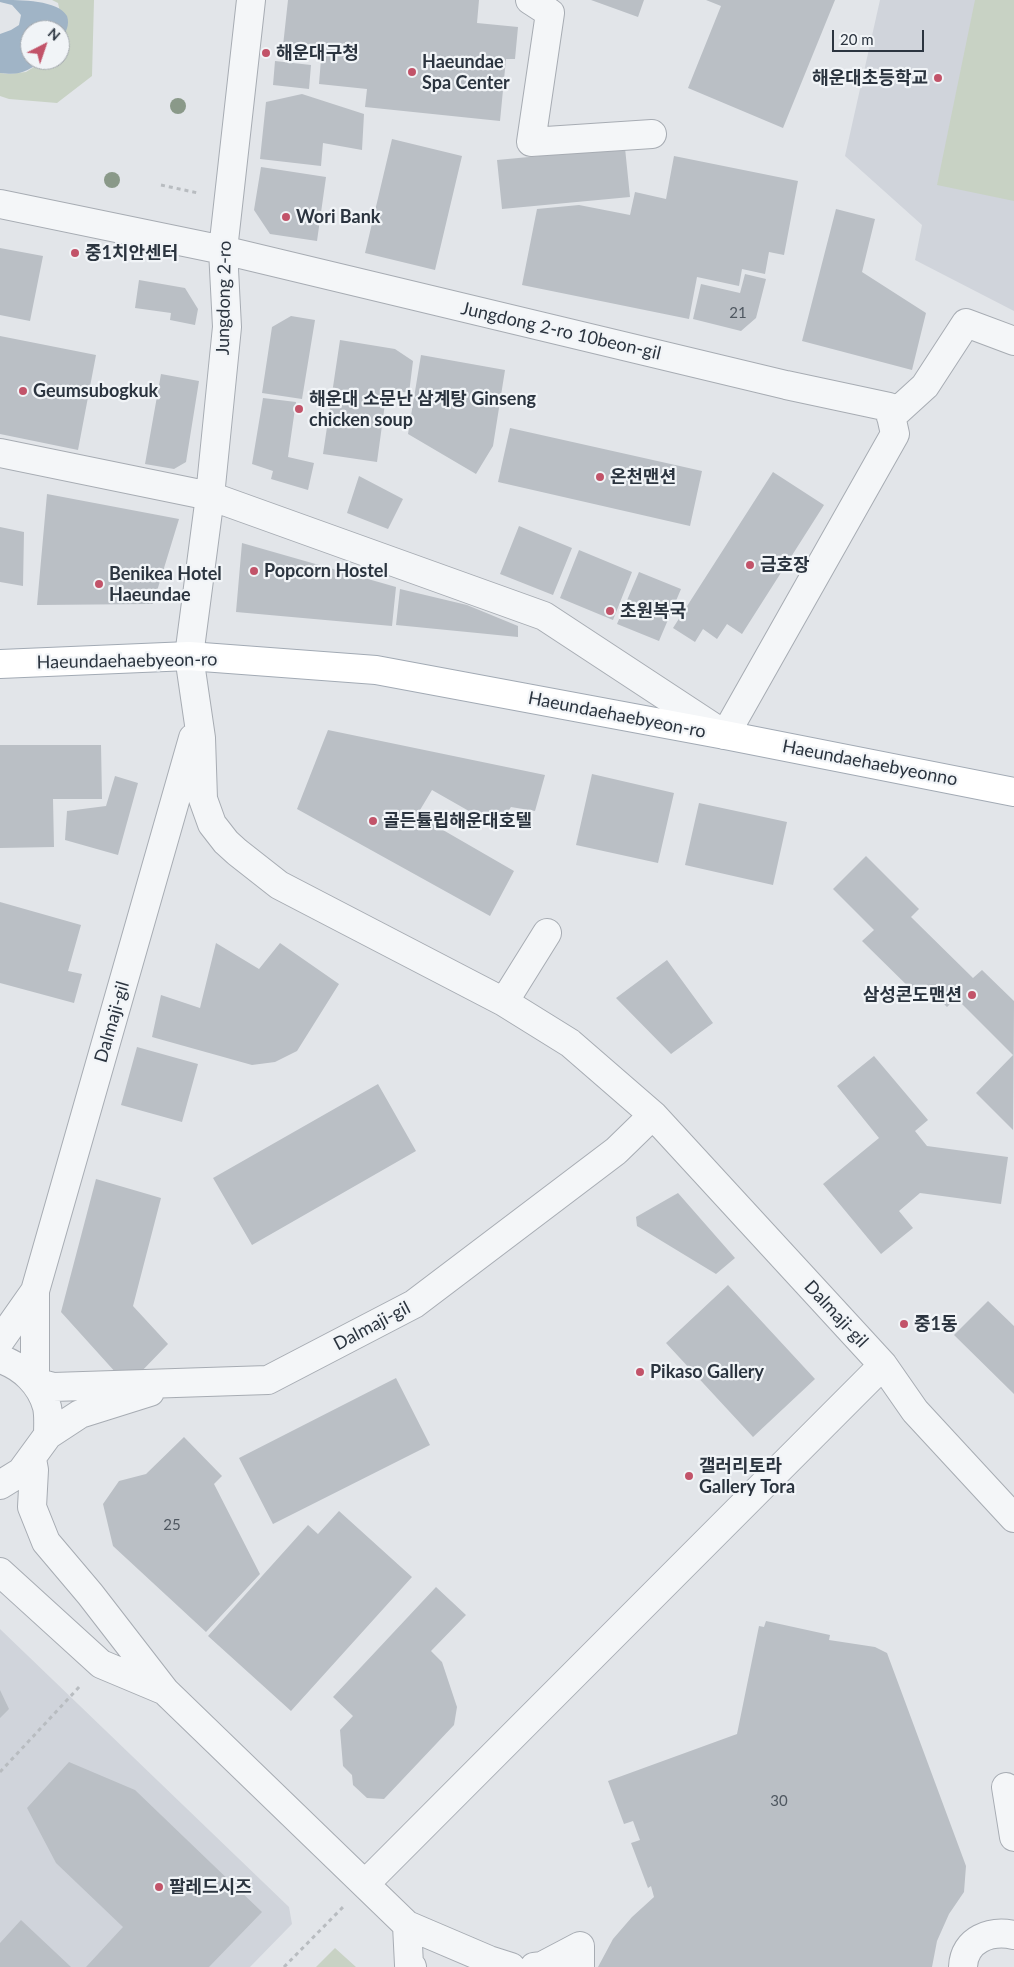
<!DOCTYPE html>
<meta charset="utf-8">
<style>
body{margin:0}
#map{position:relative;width:1014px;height:1967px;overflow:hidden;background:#e2e5e9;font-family:Lato,sans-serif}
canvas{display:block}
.north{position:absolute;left:20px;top:20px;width:50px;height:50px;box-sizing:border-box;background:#f1f4f7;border:1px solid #a2a7ad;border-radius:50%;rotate:41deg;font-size:14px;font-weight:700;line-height:20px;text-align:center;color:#2b343f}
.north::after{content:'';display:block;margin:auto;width:18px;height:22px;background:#c25369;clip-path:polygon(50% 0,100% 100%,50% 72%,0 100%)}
.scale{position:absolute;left:832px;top:30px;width:92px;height:22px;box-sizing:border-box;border:2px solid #2b343f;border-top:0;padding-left:6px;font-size:15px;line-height:18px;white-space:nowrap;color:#2b343f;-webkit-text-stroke:4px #f1f4f7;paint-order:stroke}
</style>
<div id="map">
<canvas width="1014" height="1967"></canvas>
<div class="north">N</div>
<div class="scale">20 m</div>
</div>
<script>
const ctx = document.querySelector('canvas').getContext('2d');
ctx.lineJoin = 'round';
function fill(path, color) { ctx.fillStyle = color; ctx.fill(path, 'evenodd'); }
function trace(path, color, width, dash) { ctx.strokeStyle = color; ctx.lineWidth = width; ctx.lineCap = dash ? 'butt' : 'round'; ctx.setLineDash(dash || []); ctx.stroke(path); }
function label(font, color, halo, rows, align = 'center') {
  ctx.font = font + ' Lato,"Noto Sans KR",sans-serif'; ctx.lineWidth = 4.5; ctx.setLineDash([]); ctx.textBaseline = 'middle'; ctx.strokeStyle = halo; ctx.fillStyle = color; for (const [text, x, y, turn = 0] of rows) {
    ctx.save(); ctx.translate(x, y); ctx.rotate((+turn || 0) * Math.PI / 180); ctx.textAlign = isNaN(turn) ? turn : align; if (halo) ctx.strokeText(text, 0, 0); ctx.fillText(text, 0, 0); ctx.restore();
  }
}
fill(new Path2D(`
 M880 0H1014V311L915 260 922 225 845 156Z
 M0 1629 289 1907 292 1924 250 1967H0Z`), '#d0d4db');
fill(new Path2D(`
 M52 0H94L92 76 57 103 9 99 0 96V73L9 74 26 72 45 60H60V40L65 34 58 3Z
 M975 0H1014V201L937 185Z
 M335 1948 356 1967H316Z`), '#c8d2c4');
fill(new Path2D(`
 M0 0C21 0 58 0 67 16 70 25 66 33 60 40V30H30V60H45C26 70 24 76 0 73V34L11 30 19 25 21 15 12 5 0 2Z`), '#a0b4c6');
fill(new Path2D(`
 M288 0H479L477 23 518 27 515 59H506L500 121 365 107 367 89 319 84 321 59 282 55Z
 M591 0H644L638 17Z
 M706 0H835L783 128 688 88 721 6Z
 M275 61 311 65 309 89 273 85Z
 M302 94 364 114 362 150 323 143 321 166 260 159 266 102Z
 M392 139 462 156 435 270 365 253Z
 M625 148 630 197 502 209 497 160Z
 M674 156 798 181 784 255 769 252 765 274 742 269 739 286 697 277 689 319 522 285 537 209 579 205 630 215 635 192 666 199Z
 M261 167 326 177 317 241 270 234 254 210Z
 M836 209 875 219 862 272 926 313 912 370 802 341Z
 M0 248 43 256 30 321 0 315Z
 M745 274 766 279 756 318 741 331 693 319 701 284 740 293Z
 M139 280 185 288 198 309 195 325 170 320 171 313 135 308Z
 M291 316 315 320 302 399 262 393 272 327Z
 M0 336 96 355 78 450 0 434Z
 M340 340 395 349 413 361 409 393 387 389 377 462 323 454Z
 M421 355 505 370 493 446 476 474 408 434Z
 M161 374 199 381 186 462 174 469 145 464Z
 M263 398 296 402 288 457 314 463 308 490 271 479 273 471 252 464Z
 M510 428 702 471 690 526 498 482Z
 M773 472 824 505 742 634 727 624 717 639 703 629 695 642 673 628Z
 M359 476 403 499 388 529 347 513Z
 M47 494 179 519 153 604 37 605Z
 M519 526 572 548 553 595 500 574Z
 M0 527 24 532 23 586 0 582Z
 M242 543 396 587 392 626 236 612Z
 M579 550 632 572 613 620 560 598Z
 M639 572 681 589 659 641 617 624Z
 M400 589 467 605 518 626V637L396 625Z
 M328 730 545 775 535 811 511 807 497 827 432 790 417 815 514 871 490 916 297 809Z
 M0 745H101L102 799H53L54 847 0 848Z
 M592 774 674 793 658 863 576 845Z
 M115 776 138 783 118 855 65 840 67 811 106 806Z
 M699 803 787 822 773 885 685 865Z
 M866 856 919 909 911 917 973 978 982 970 1014 1001 1013 1130 976 1093 1013 1055 956 998 947 1007 933 993 924 1002 862 941 874 930 833 889Z
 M0 902 81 925 68 971 82 974 74 1003 0 983Z
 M216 943 259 969 280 943 339 984 297 1051 275 1062 252 1065 152 1037 161 995 200 1008Z
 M667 960 713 1023 671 1054 616 998Z
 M137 1047 198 1064 182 1122 121 1105Z
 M874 1056 928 1120 915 1131 927 1146 1008 1157 1001 1204 920 1193 899 1211 913 1228 881 1254 823 1184 879 1138 837 1086Z
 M378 1084 416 1151 252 1245 213 1178Z
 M96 1179 161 1198 133 1306 168 1344 138 1375 117 1374 61 1312Z
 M678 1193 735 1258 716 1274 637 1226 636 1217Z
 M728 1285 815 1379 753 1437 666 1343Z
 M988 1301 1014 1326V1394L954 1335Z
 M396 1378 430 1445 273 1524 239 1458Z
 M184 1437 222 1476 214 1484 260 1574 206 1632 113 1546 103 1504 119 1481 146 1474Z
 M339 1511 412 1577 291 1711 208 1636 308 1525 318 1534Z
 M436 1587 466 1615 431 1651 442 1662 457 1707 454 1725 384 1799 367 1798 353 1785 352 1775 343 1766 340 1730 353 1716 333 1697Z
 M766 1621 830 1635 829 1640 875 1647 887 1653 966 1866 964 1892 949 1914 937 1941 932 1967H598L613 1939 632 1917 654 1897 651 1886 648 1888 631 1843 640 1840 633 1821 624 1824 608 1781 737 1734 759 1626 764 1627Z
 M0 1690 9 1709 0 1718Z
 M69 1762 135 1790 262 1912 209 1967H86L123 1927 56 1863 27 1808Z
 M21 1920 71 1967H0V1943Z`), '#babfc5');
const minor = new Path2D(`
 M251 0 223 250 227 327 210 496 189 656 201 738 203 799 212 824 226 842 237 852 279 885 504 1002 570 1043 653 1115 883 1365 915 1411 1014 1518
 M530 0 550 13 531 142 652 134
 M0 204 223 250 786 385 889 407 895 434 725 735 544 616 210 496 0 453
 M891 417 925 386 966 323 1014 341
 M504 1002 547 933
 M35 1291V1382L53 1387 268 1380 414 1304 616 1151 653 1115
 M0 1341 35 1291 193 738
 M0 1359C22 1366 41 1384 47 1407 49 1416 48 1426 48 1435L21 1472 0 1485
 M48 1435 80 1414 150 1392
 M32 1459 34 1470 32 1507 46 1542 90 1594 165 1691 407 1925 489 1960 511 1967
 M0 1572 101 1664 163 1690
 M1006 1787 1014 1837
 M365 1884 883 1365
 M407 1925 409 1965 412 1967
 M534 1967 542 1966 580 1946V1967
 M963 1967C964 1939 991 1930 1014 1935`);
const major = new Path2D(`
 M0 664 189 656 376 670 725 735 1014 792`);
trace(minor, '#a7acb3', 30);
trace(major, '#a2aab4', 30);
trace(new Path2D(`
 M161 185 198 193
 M0 1772 81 1685
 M284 1967 345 1905`), '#b8bcc0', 3, [4, 4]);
trace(minor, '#f4f6f8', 28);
trace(major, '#fff', 28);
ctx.fillStyle = '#8a9989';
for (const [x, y] of [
 [178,106],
 [112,180]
]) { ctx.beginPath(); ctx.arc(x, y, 8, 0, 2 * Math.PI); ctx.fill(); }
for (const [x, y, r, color] of [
 [266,53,5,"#c25369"],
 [412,72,5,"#c25369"],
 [938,78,5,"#c25369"],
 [286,217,5,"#c25369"],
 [75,253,5,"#c25369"],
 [23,391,5,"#c25369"],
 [299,409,5,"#c25369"],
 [600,477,5,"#c25369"],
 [750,565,5,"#c25369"],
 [254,571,5,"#c25369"],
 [99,584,5,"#c25369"],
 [610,611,5,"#c25369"],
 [373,821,5,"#c25369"],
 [972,995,5,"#c25369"],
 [904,1324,5,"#c25369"],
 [640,1372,5,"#c25369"],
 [689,1476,5,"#c25369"],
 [159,1887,5,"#c25369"]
]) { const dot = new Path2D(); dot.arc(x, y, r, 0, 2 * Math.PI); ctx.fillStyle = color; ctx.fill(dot); trace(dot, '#f1f4f7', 2); }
label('15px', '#4f5760', null, [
 ["21",738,313],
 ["25",172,1525],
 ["30",779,1801]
]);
label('bold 18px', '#2b343f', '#f1f4f7', [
 ["해운대구청",276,53],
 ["Haeundae",422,62],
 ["Spa Center",422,83],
 ["해운대초등학교",928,78,"right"],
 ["Wori Bank",296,217],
 ["중1치안센터",85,253],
 ["Geumsubogkuk",33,391],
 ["해운대 소문난 삼계탕 Ginseng",309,399],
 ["chicken soup",309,420],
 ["온천맨션",610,477],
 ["금호장",760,565],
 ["Popcorn Hostel",264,571],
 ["Benikea Hotel",109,574],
 ["Haeundae",109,595],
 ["초원복국",620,611],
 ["골든튤립해운대호텔",383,821],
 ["삼성콘도맨션",962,995,"right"],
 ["중1동",914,1324],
 ["Pikaso Gallery",650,1372],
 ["갤러리토라",699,1466],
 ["Gallery Tora",699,1487],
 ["팔레드시즈",169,1887]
], 'left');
label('18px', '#2b343f', '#f1f4f7', [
 ["Jungdong 2-ro",224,298,-89],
 ["Jungdong 2-ro 10beon-gil",561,331,13],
 ["Haeundaehaebyeon-ro",127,661,-1],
 ["Haeundaehaebyeon-ro",617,715,11],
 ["Haeundaehaebyeonno",870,763,11],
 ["Dalmaji-gil",112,1022,-74],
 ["Dalmaji-gil",836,1314,47],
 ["Dalmaji-gil",372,1326,-28]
]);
</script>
